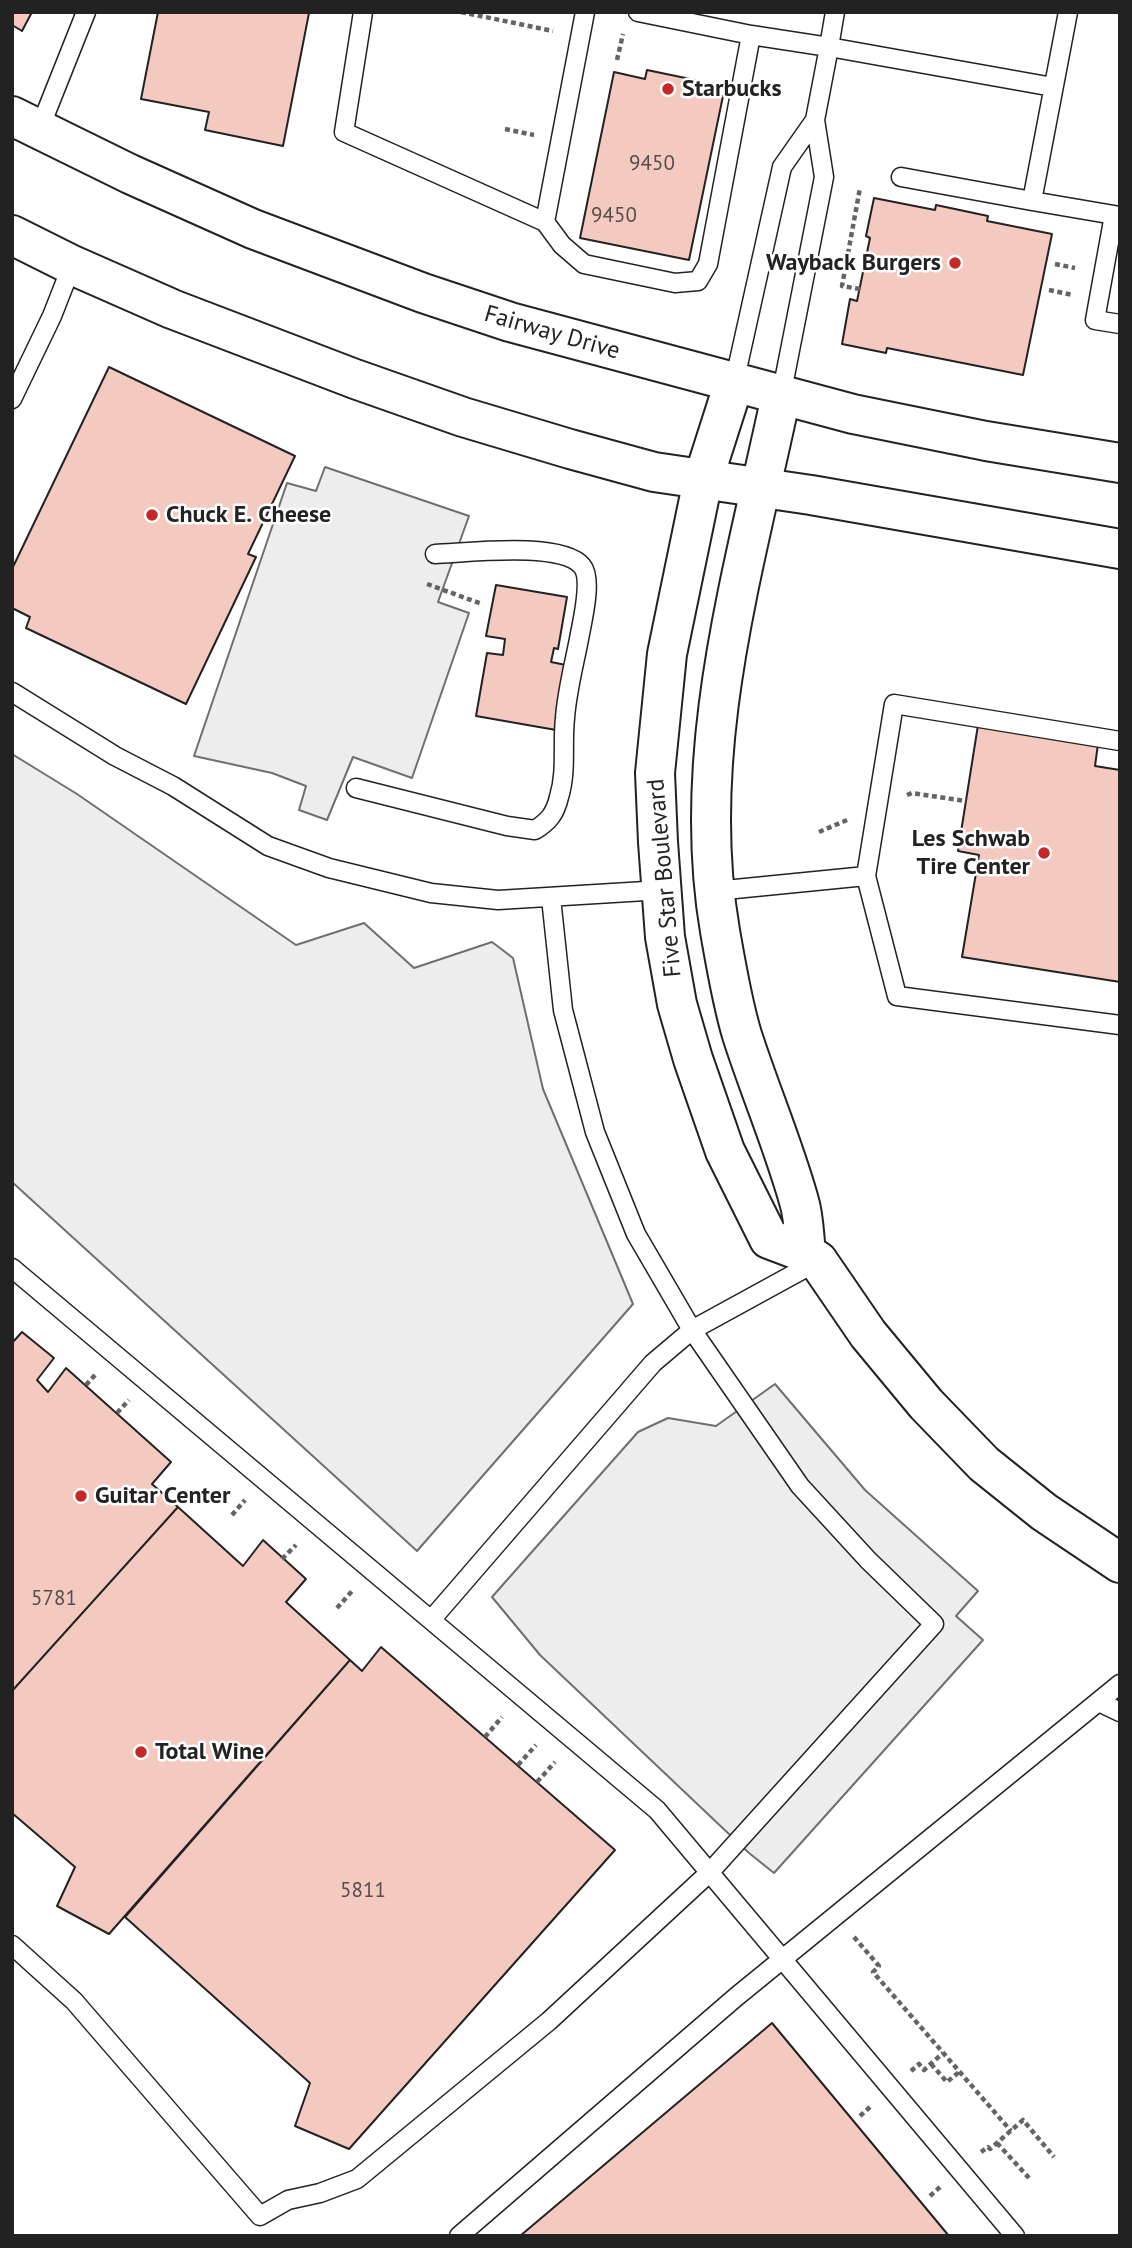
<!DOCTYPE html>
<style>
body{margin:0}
#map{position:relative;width:1132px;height:2248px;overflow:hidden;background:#fff;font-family:"PT Sans",sans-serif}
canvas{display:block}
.frame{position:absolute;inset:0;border:14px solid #222;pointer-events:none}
</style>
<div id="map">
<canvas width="1132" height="2248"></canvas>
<div class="frame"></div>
</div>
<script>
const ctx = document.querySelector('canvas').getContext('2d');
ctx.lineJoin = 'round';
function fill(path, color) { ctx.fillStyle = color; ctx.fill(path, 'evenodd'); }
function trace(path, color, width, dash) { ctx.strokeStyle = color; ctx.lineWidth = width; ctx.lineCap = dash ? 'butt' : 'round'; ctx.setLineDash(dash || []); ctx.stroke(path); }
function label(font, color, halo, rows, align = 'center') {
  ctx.font = font + ' "PT Sans",sans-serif'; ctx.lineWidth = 5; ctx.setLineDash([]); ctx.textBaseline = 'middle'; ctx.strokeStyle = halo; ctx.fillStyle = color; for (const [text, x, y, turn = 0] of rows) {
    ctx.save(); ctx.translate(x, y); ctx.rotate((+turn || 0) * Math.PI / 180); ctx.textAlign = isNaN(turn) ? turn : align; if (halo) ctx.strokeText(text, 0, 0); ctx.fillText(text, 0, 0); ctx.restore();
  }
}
const parking = new Path2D(`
 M325 467 469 516 438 602 469 613 412 778 353 757 327 820 299 810 306 786 272 773 194 756 287 483 316 491Z
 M12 754 77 794 296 945 364 923 414 968 492 942 513 958 543 1089 633 1304 417 1551 12 1182Z
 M775 1384 865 1490 978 1591 956 1616 983 1640 774 1873 749 1853 540 1655 492 1597 638 1432 668 1418 716 1426Z`);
fill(parking, '#ededed');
trace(parking, '#6f6f6f', 2);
const building = new Path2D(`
 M12 12H32L22 31 12 25Z
 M158 12 309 13 283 146 205 130 209 112 141 99Z
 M647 70 695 80 693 90 723 96 689 260 580 238 614 72 645 79Z
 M874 198 935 210 936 205 988 216 987 221 1052 234 1023 375 887 348 886 353 842 344 850 299 857 301 870 238 866 236Z
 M109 367 295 456 248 554 256 557 186 704 26 628 30 617 12 608V569Z
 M496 585 567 597 558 649 554 648 551 662 566 665 556 730 476 716 487 653 503 655 505 639 486 636Z
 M978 725 1098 744 1095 766 1120 770V982L962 957 979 855 958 851Z
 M22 1332 54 1358 37 1380 48 1392 66 1368 171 1462 152 1484 178 1507 12 1691V1343Z
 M178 1507 243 1566 263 1540 306 1579 286 1602 350 1660 109 1934 57 1906 75 1867 12 1813V1691Z
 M381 1647 615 1850 349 2149 295 2126 310 2083 125 1917 350 1660 362 1671Z
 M772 2023 949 2236H520Z`);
fill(building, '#f3c9c0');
trace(building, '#222', 2);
const service = new Path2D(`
 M363 12 344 132 545 222 562 245 584 264 675 283 698 281 708 264 751 35
 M638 12 751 35 829 47 835 12
 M39 130 86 12
 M901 177 1032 201 1068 12
 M1032 201 1120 216
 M1114 215 1095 320 1120 324
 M545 222 585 12
 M734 383 782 167 815 120
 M781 396 824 177 815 120 829 47 1053 87
 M12 399 52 316 72 265
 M12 692 115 756 173 786 268 846 329 868 431 893 498 900 662 890
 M356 788 507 826 535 830C549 821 555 814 559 797 567 771 562 745 565 718 567 691 574 665 579 639 582 622 593 579 582 566 561 541 466 553 435 554
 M866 876 897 996 1120 1025
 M715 891 866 876 894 704 1120 741
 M12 1268 657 1810 1015 2236
 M431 1620 653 1363 692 1330 818 1261
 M1099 1702 1120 1712
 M12 1945 74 2001 260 2216 288 2200 320 2193 357 2179 549 2021 709 1873 934 1624 868 1560 800 1486 692 1330 636 1234 595 1132 563 1010 551 898
 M459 2236 736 1997 1120 1684`);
const tertiary = new Path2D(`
 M734 383 703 480 667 654 655 773 658 842 665 937 677 1004 693 1059 725 1151 769 1239 806 1253 818 1261 868 1334 926 1404 984 1464 1044 1512 1120 1563
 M781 396C744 571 689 751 720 931 726 965 732 1002 742 1035 760 1091 783 1144 799 1201 804 1217 804 1236 806 1253`);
const secondary = new Path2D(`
 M12 116 130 174 253 229 423 293 510 322 853 414 986 441 1120 463
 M12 235 72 265 172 309 355 379 463 417 570 449 654 472 811 495 1120 549`);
trace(service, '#222', 21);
trace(tertiary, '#222', 42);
trace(secondary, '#222', 42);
trace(new Path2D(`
 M461 12 553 31
 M617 60 623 34
 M505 129 534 135
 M1055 264 1075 268
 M860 289 842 286 860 188
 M1049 290 1073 295
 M427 584 482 604
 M907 795 912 793 966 801
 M819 832 847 820
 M86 1385 95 1375
 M117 1413 129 1400
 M232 1515 245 1500
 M282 1559 296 1545
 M337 1608 353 1590
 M485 1737 502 1717
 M518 1765 536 1745
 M537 1782 555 1762
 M854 1937 879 1966 873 1972 1011 2131
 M931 2064 947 2082 959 2072
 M911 2071 919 2064 924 2070 943 2053
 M860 2116 870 2107
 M997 2143 1029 2178
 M981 2152 988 2147 990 2149 1023 2120 1054 2157
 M930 2196 940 2187`), '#646464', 4.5, [5, 3.5]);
trace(service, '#fff', 18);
trace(tertiary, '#fff', 38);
trace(secondary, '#fff', 38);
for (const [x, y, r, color] of [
 [668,89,7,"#c62828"],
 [955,263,7,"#c62828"],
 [152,515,7,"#c62828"],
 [1044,853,7,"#c62828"],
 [81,1496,7,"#c62828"],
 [141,1752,7,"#c62828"]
]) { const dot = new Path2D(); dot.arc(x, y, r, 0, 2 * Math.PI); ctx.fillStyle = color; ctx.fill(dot); trace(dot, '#fff', 2.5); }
label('21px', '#564c4a', null, [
 ["9450",652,164],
 ["9450",614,216],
 ["5781",54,1599],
 ["5811",363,1891]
]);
label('bold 24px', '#222', '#fff', [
 ["Starbucks",682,89],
 ["Wayback Burgers",941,263,"right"],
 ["Chuck E. Cheese",166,515],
 ["Les Schwab",1030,839,"right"],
 ["Tire Center",1030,867,"right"],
 ["Guitar Center",95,1496],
 ["Total Wine",155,1752]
], 'left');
label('24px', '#222', '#fff', [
 ["Fairway Drive",552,333,16],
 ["Five Star Boulevard",665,878,-95]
]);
</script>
